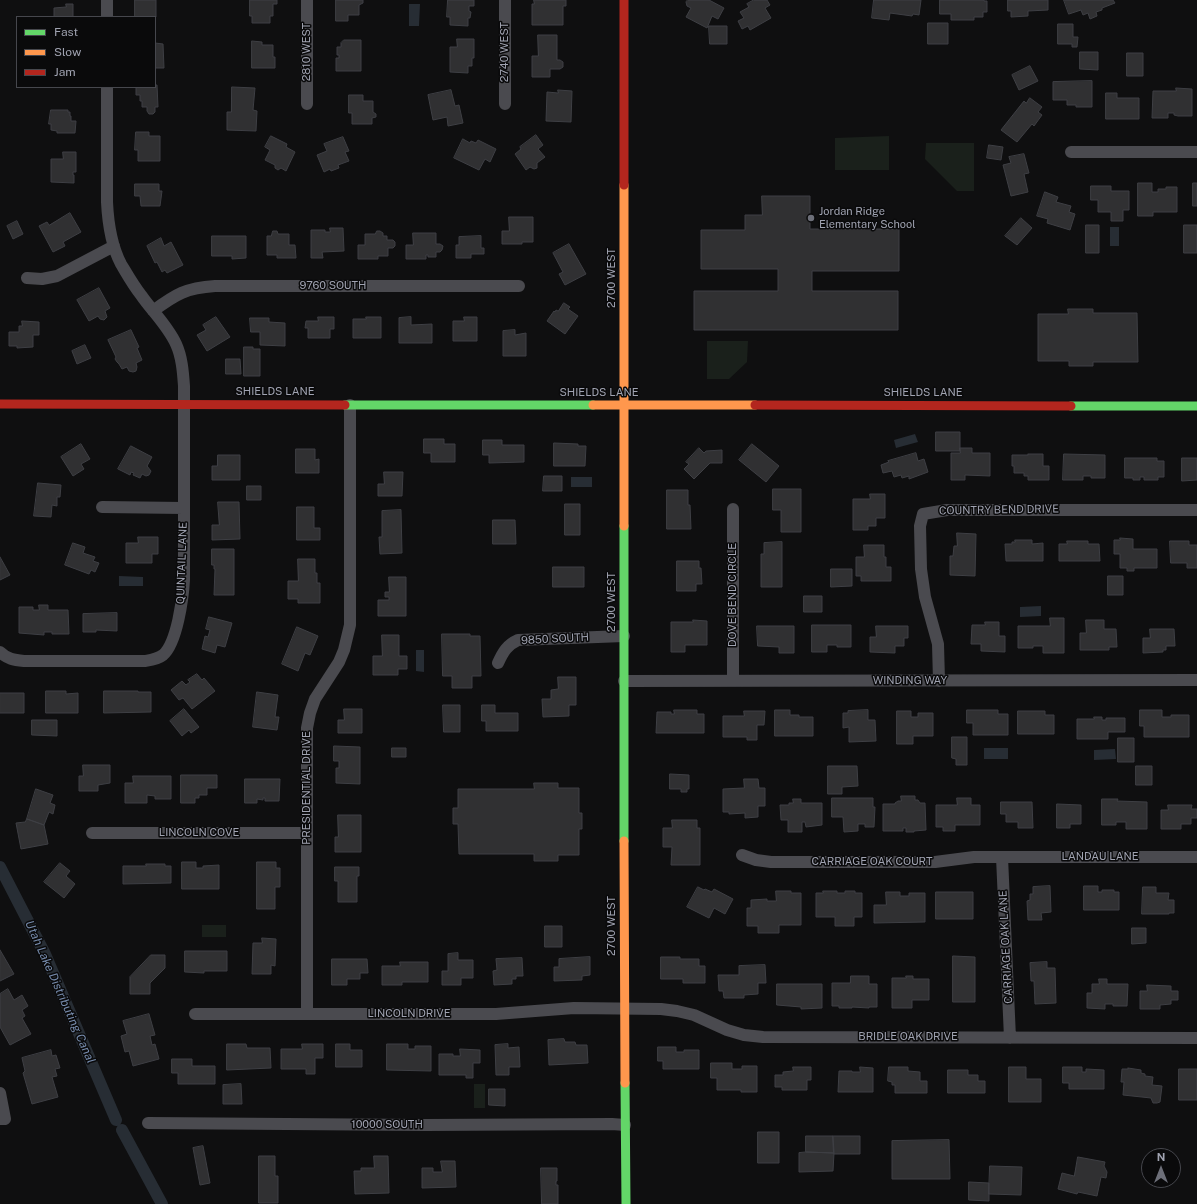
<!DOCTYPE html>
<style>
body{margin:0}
#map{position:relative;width:1197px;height:1204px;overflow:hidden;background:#0f0f10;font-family:"Public Sans",sans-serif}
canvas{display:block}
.legend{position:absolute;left:16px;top:16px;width:140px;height:72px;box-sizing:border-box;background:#0a0a0b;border:1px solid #46474d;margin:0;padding:5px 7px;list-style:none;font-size:12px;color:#a0a3b1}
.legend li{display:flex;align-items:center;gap:8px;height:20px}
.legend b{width:20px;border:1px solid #46474d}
.north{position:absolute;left:1141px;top:1148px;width:40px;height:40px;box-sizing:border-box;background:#0a0a0b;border:1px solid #46474d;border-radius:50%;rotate:0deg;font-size:11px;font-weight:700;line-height:16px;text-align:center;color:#a0a3b1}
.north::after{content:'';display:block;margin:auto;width:14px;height:18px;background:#6d6f79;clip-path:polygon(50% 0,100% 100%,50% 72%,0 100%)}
</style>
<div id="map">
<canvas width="1197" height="1204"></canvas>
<ul class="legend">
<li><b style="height:5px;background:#63d668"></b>Fast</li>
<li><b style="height:5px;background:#ff974d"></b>Slow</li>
<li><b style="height:5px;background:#b3261e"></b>Jam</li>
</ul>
<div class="north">N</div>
</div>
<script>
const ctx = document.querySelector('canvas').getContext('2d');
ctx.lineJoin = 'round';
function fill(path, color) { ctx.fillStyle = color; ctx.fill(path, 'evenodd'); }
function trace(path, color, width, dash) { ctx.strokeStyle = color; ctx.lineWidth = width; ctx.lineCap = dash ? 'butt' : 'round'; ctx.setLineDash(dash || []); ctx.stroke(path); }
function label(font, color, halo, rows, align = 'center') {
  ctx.font = font + ' "Public Sans",sans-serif'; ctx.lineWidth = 3; ctx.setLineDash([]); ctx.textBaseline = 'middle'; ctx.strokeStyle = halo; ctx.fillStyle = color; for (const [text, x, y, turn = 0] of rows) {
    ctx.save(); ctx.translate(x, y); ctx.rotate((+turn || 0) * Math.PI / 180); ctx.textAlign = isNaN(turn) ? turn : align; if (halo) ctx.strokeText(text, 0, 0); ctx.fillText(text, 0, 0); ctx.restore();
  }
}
fill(new Path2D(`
 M889 136V170H835V138Z
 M926 143H974V191H957L925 159Z
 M707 341H748L747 362 729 379H707Z
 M202 925H226V937H202Z
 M474 1084H485V1108H474Z`), '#1a201b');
fill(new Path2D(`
 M409 4H420L419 26H409Z
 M1110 227H1119V246H1110Z
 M915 434 918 442 896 448 894 440Z
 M571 477H592V487H571Z
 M119 576 143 577V586H119Z
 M1041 606V616L1020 617V607Z
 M416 650H424V672L416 671Z
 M984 748H1008V759H984Z
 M1115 749 1116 759 1094 760V750Z`), '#272d34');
trace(new Path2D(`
 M0 867 45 954 116 1120
 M122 1130 162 1204`), '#272d34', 12);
const building = new Path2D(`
 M135 0H156V17H135Z
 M250 0H277V4H273V16H270V23H252V16H250Z
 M336 0H363V3L359 5V15H348V21H336Z
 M448 0H474V6H469V11L471 12 470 18H468V26L450 25V17H447Z
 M534 0H566V6H563V25H532V4H534Z
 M688 0H709L724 8 718 19 712 16 707 28 686 17 691 8 687 6 686 2Z
 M754 0H767L770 5 765 8 771 18 750 30 748 26 742 29 738 21 744 18 740 12 749 7 747 4Z
 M874 0H921L919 15 913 14 912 16 890 13 889 20 872 18Z
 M940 0H984V1H987V12H983V17H974V20H951V14H940Z
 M1008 0H1048V10L1028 11V16L1011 17V11H1008Z
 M1064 0H1113L1115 3 1102 8V10L1096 12 1097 16 1090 19 1088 13 1083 15 1081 10 1069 14Z
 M66 4H73V17H54V8L66 7Z
 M928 23H948V44H928Z
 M1058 24H1073V37H1078L1077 47H1072V44H1058Z
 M709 26H727V44H710Z
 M538 35H557V60H560L563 62V67L560 69H550V77H532V56H538Z
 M457 39H474V58H472V66H468V73L450 72V47H457Z
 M344 40H361V71H336V58H339V55H337V47H341V43Z
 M252 41 262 42V45H273V57H275V68H252Z
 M155 43 163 44 164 68H155Z
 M1080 52H1098V70L1080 69Z
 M1127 53H1143V76H1127Z
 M1030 66 1038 81 1019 90 1012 75Z
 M1092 81V107H1076V105H1067V100H1053V82Z
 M155 85H157L158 107H155V112L153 114H149L147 111V107H142V101H140V95H136V87H155Z
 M232 87 255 88 253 110 257 111 256 131 227 130V112H231Z
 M1176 88 1192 89V116H1178L1174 115V113H1168V118H1152L1153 91H1176Z
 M451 90 455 106 459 105 463 123 448 126 447 117 433 120 428 95Z
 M558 90 572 91 571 122 546 121 547 92 558 93Z
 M1106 93H1117V98H1139V119H1106Z
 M349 95H363V101H373V112L376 114V117L372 118V124H352V113H349Z
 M1030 98 1042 107 1038 112 1042 115 1034 126 1032 124 1017 142 1001 130 1024 101 1026 103Z
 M51 110H68V112H70V116H71V121H76L75 133H57V131L51 130V124H49Z
 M136 132H149V136H160V161H138V150H135Z
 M536 135 543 145 538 149 545 157 537 163V168L534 169 530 167 526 170 515 154 521 149 520 147Z
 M271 136 287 144 286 147 295 152 286 171 281 168 278 170 275 168V165L265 160 270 150 265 147Z
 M343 137 349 151 345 152 349 161 338 165 339 168 331 171 330 169 324 172 317 155 327 151 324 144Z
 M463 139 470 143 471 141 476 143 478 140 496 149 490 162 485 159 479 170 454 158Z
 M989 145 1003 147 1001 160 987 158Z
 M63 152H76V172H73V175H74V183L51 182V159H63Z
 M1024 154 1029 173 1024 174 1028 192 1011 196 1003 165 1011 163 1009 157Z
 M1138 183H1152V192H1158V189H1166V187H1177V212H1153V216H1138Z
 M1193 183H1197V206H1193Z
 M135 184H159V191H162L160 206H141L140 196H135Z
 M1091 186H1111V191H1129V210H1123V221H1111V212H1098V200H1091Z
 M1045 192 1058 197 1056 202 1071 206 1069 212 1075 214 1070 230 1047 223 1048 219 1037 216Z
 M762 196H810V229H899V271H812V291H898V330H694V291H778V269H701V230H745V215H762Z
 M70 213 81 232 63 242 65 246 53 252 39 226 47 222 49 225Z
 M509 217H533V242H522V244H502V231H509Z
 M1021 218 1032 228 1017 245 1005 236Z
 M17 221 23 234 13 239 7 226Z
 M1086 225H1099V253H1086Z
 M1184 225H1197V253H1184Z
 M330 228H343L344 251 322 252 323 258H311V230H325V232H330Z
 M273 231H277L278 234H289V245H295L296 258H277V255H267V236H271Z
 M377 231H380L383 233V236H387V240H393L395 242V246L393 248H388V256H378V259H358V245H365V234H375Z
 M413 233H436V244H440L443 246 442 250 440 252H436V257H428V255H426V259H406V245H413Z
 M212 236H246V258L232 259V256H212Z
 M481 236V248H484V254H471V258H456V245H459V237Z
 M161 238 164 246 171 242 183 265 167 273 165 270 162 272 157 262 155 263 147 246Z
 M569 244 586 274 565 285 559 274 563 272 553 253Z
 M99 288 110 308 105 311 107 317 104 320 100 319 98 316 89 321 77 300Z
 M564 303 570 307 568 309 578 316 565 334 547 321 554 311 555 312 556 310 558 311Z
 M1068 309H1093V313H1137L1138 362H1093V366H1069V361H1038V314H1068Z
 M216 317 230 337 207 351 197 335 206 330 203 325Z
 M318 317H334V329H330V338H308V328H305L306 321H318Z
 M366 317H381V338H353V319H366Z
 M411 317V325L432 324V343H399V318Z
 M464 317H477V341H453V321H464Z
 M250 318H269V322L285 323V346L260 345V332H251Z
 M22 321 39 322V335H33V347L17 348V346H9V332H19V326H22Z
 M131 330 139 347 137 348 142 360 136 363 137 367 136 371 133 372 129 371 127 367 122 369 119 364 117 362 115 359 116 357 108 340Z
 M515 330V335L526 333V356H503V331Z
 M85 345 91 358 77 364 72 351Z
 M244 347H253V349H260V376H244Z
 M226 359H240L241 374H226Z
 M936 432H960V451H936Z
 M424 439H444V444H455V462H431V453H424Z
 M483 440H502V445H524V462L489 463V455H483Z
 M554 443 578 444V446H586L585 466H554Z
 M81 444 90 459 81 464 84 469 73 476 61 457Z
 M752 444 779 466 766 482 739 460Z
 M131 446 152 457 147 466 151 471 149 475 146 476 142 474 140 478 133 475 134 473 131 472 130 475 118 469Z
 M699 448 704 453 706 451 722 450V463H710L694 479 684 469 689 464 686 462Z
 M960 448H972V453H990V476L965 475V480H951V453H960Z
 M296 449H315V460L319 459V473H296Z
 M916 453 918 461 924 459 928 472 909 479V476L902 478 901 475 894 477 892 471 883 473 881 465 889 462 888 461Z
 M1028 454H1043V466H1049V480H1028V476H1024V473H1014V466H1012V455H1028Z
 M1064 454 1105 455V478H1091V476H1083V480H1063Z
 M218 455H240V480H212V466H217Z
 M1125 458H1157V461H1164V477H1158V480H1144V477H1140V480H1133V478H1125Z
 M1182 458H1197V480L1182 481Z
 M384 472H403L402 496H378V484H384Z
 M544 476H562V491H543Z
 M38 483 61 485 60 497H57V506L52 505 51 517 34 516Z
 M247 486H261V500H247Z
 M773 489H801V532H781V510H773Z
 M667 490H688V505H690L691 529H667Z
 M870 494H885V518H876V526H868V530H853V499H870Z
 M218 502H239L240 539 212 540V525H219Z
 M565 504H580V535H565Z
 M297 507H314V528H320V540H297Z
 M401 510 402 553 380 554 379 537H382V511Z
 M493 520H515L516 544H493Z
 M957 533 976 534 975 576 950 575V556H953L954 546H957Z
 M138 537H158V554H152V563H126V543H138Z
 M1120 538 1133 539V549H1157V568H1134V571H1127V568H1120V554H1114V540H1120Z
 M1015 540H1032V544L1043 543V561H1006L1005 544H1012V542H1015Z
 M1067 541H1088V544H1099L1100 561H1059V544H1067Z
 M1170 541H1189V545H1197V568H1187V563H1171Z
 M782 542V587H761V554H764V543Z
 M73 543 85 547 83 553 95 557 93 561 99 563 95 572 91 570 89 574 65 565Z
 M864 545H884V557H886V567H891V581H861V576H856V557H864Z
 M212 549H234V595H214L215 569H214V565H212Z
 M0 557 10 575 0 580Z
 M298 559H315V573H317V583H320V603H298V599H288V581H298Z
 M677 561H699V568H701L702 584H696V591H677Z
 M553 567H584V587H553Z
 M831 569H852V586L831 587Z
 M1108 576H1123V595H1108Z
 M389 577H406V616H378V600H389V597H385V592H389Z
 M804 596H822V612H804Z
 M39 605H48V610H68L69 634H52V632H44V635L19 633V607H33V610H39Z
 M117 613V631L96 630V632H83V614Z
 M209 617 232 623 225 647 217 645 215 653 202 649 205 636 208 637 210 630 206 629Z
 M1050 618H1064V653H1043V646H1033V648H1018V626H1050Z
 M693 620 707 621V645H685V652H671V622H693Z
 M1086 620H1104V629H1116L1117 647H1109V650H1080V633H1086Z
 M985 622H999V636H1005V652L981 651V644H971L972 625H985Z
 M812 625H851V647H837V645H827V652H812Z
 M757 626H794V653H779V647L758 646Z
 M876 626H908V638H904V646H895V653L870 652V637H876Z
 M297 627 318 636 310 655 305 653 298 671 282 664Z
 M1150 629H1174L1175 646H1166V650H1163V652L1143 653V638H1150Z
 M442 634H470V636H480L481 676H472V688H452V676H443Z
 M382 635H399V656H407V669H398V675H373V656H382Z
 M197 674 202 680 204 678 215 691 192 709 183 698 179 700 171 690 182 681 186 685 190 682 188 680Z
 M558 677H576V705H569V716L543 717 542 699H551V690L558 689Z
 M46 691H66V694L78 693V713H46Z
 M104 691H138V692H151V712L104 713Z
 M257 692 278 695 275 717H279L277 730 253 727Z
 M0 693H24V713H0Z
 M443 705H460V732H444Z
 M482 705H495V713H518V731H486V721H482Z
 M184 709 199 727 191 733 189 730 182 736 170 721Z
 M344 709H362V733H338V720H344Z
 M674 710H697V714H704V733H656L657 712H671V714H674Z
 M775 710H790V715H799V717H813V736H775Z
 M868 710V720H875L876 741 849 742V727L843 728V713H848V711Z
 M967 710H998V714H1008V735H973V723H967Z
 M1140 710H1162V717H1171V715H1189V737H1144V726H1140Z
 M744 711H765L764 725H757V740H747V737H723V716H744Z
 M897 711H911V717H918V713H933V736H913V744H897Z
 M1018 711H1045V715H1054V734H1018Z
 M1094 717H1102V720H1106V718H1125V732H1108V739H1077V719H1094Z
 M32 720H57V736L32 735Z
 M952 737H967V765H956V759L952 758Z
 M1118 738H1134V762H1118Z
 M334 746 360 747V784L336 783V768H339V761H334Z
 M392 748H406V757H392Z
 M83 765H110V783L98 785V791H79V776H83Z
 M828 766H857L858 786 842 787V794H828Z
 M1136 766H1152V785H1136Z
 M670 774 689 775V789H687V792H681V789H670Z
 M181 775H217V788H207V795H199V798H195V803H181Z
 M133 776H171V799H155V796L147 795V803H125V783H133Z
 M245 779H280L279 801H265V798H263V800L257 799V803H245Z
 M744 779H758L759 788H765V806H758V817L745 818V813L729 814V812H723V789L744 788Z
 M534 783H558V788H579V813H582V829H579V855H558V861H534V854H459L458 824H453V808H458V789H534Z
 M36 789 53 795 50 803 55 805 53 814 49 812 44 825 27 819Z
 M901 796H915V800H918L920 803H925L926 830 914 831V832H906V828H903V831H883V804H895V803L898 801H901Z
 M832 798H873V807H875L874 827H865V824H858V831L844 832 843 817H832Z
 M957 798H971V805H980V825H955V831H943V827H936V805H957Z
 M793 799H801V803H822V825L806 827 805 822H802V832H788V820H781L780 805H789V803H793Z
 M1102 799H1118L1117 801 1147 802V829H1126V822H1116V825H1102Z
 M1001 802H1032L1033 828H1018V822H1006V814H1001Z
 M1057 804 1081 805V824H1070V828H1057Z
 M1168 805H1192L1191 809H1197V818H1191V824H1181V829H1161V810H1168Z
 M338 815H361V852H335V837H338Z
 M27 819 44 825 48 844 21 849 16 823 25 822Z
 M672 820H697V828H700V865H671L672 847H663V828H672Z
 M182 862H196V868H203V866L219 865V889H182Z
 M257 862H276V868H280V887H275V909H257Z
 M60 863 70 871 66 876 75 884 64 898 44 882Z
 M146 864H165V866H171V883L123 884V866H146Z
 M335 867H359V876H357V902H338V881H335Z
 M1050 886 1051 912 1041 913 1042 920H1028L1027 901 1030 900V894H1033V887Z
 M1084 886H1098V892H1102V890H1114V892H1119V910H1084Z
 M698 887 704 890 705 889 712 892 714 889 733 899 725 914 714 908 709 918 687 907Z
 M1143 887H1156V893H1169L1168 900H1174V913H1169V914H1142Z
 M776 891H791V893H801V925H779V933H758V926H747V908H751V900L767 899V901H776Z
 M823 891H837V893H845V891H855V893H862V917H854V926H835V917H816V893H823Z
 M886 892H900V896H909V893H925V922L874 923V905H886Z
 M936 892H973V919H936Z
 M545 926H562V947H545Z
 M1132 928H1146V943L1132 944Z
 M262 938 276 939 275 966 271 965V974H252L253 943H262Z
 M0 950 14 974 0 981Z
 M185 951H227V971H204V973L185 972Z
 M458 953V960H473V978H461V985H442V971H448V954Z
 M151 955H165V968L150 983V994H130V977Z
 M953 956 975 957V1002H953Z
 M590 957V975L582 976V980L554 981V967H559V959Z
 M661 957H680V959H699V966H705V983H683V979H661Z
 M522 958 523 976H516V979H512V984L494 985 493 971 497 970 496 959Z
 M332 959H367L368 973H360V979H347V985H332Z
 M400 962H428V982H402V985H382V966H400Z
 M1047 962V968H1055L1056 1003 1035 1004 1034 981H1031L1030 963Z
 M765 965 766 983H758V994L744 995V998H724L723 991H719L718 975H739V966Z
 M851 976H869V984H877V1007H869V1008L852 1007V1008H839V1006H832V983H850Z
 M906 976H913V979H929V1000H912V1008H892V978H906Z
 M1099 979H1107V984H1128L1127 1006H1113V1004H1105V1009L1087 1008V993H1092V984H1099Z
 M777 984H822V1008L801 1009V1007L777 1005Z
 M1147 985 1171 986V991H1178V1000H1171V1004L1160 1005V1009H1140V991H1147Z
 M8 989 14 1000 22 995 28 1006 22 1010 25 1016 22 1018 31 1034 10 1045 0 1027V994Z
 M149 1014 155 1035 150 1036 152 1045 155 1044 159 1059 133 1066 129 1051 125 1052 121 1036 127 1034 123 1021Z
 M564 1039 565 1042H575L576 1045H587L588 1063 549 1065 548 1040Z
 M227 1044H246L247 1048H270L271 1068 227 1070Z
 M302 1044H323V1058H315V1074H306V1069H281V1049H302Z
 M336 1044H350V1050H362V1067H336Z
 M387 1044H408V1049H415V1046H431V1071L387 1070Z
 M508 1044V1048L519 1047 520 1067H509V1075H496L495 1045Z
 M658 1047H676V1052H684V1050H699V1069H663V1061H658Z
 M460 1049 480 1050V1063H473V1078H466V1075H439V1054H453V1056H460Z
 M51 1050 52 1056 56 1055 60 1068 55 1069 57 1076 52 1077 58 1097 32 1104 23 1073 25 1071 22 1058Z
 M172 1059H192V1066H215V1084H178V1073H172Z
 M711 1063H732V1069H742V1066H757V1092H741V1090H717V1078H711Z
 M793 1067H811V1080H807V1090H782V1087H775V1075H783V1072L793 1071Z
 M860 1067 873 1068V1092H838L839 1071H852V1072H860Z
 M889 1067H908V1071L920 1072V1081H927V1093H895V1085H892V1082L888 1081Z
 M1009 1067H1026V1079H1041V1102H1009Z
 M1063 1067H1082V1072H1086V1069L1104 1070V1089H1069V1083H1063Z
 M1128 1068 1141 1070V1073L1145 1074V1076L1153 1077 1152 1085 1162 1086 1160 1102 1157 1103H1153L1151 1098 1123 1095 1124 1082H1121L1122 1069H1128Z
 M1179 1069H1197V1100H1179Z
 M948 1070H968V1075H978V1081H985V1093H948Z
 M241 1084 242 1104H223V1085Z
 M489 1089H505V1106L489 1105Z
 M758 1132H779V1163H758Z
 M806 1136H833L834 1153 806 1152Z
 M833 1136H860V1154H834Z
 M949 1140 950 1179H892V1141Z
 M203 1146 210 1183 200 1185 193 1148Z
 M806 1152 834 1153 833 1171 799 1172V1153Z
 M259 1156H275V1176H278V1203H259Z
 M374 1156H388L389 1193 355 1194 354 1171H361V1168H374Z
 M1078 1157 1105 1162 1104 1166 1107 1172 1106 1178 1101 1177 1097 1196 1078 1192 1077 1194 1058 1189 1062 1173 1074 1176Z
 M441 1161H455L456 1187 422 1188V1168H433V1172H442Z
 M990 1166 1022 1167 1021 1195 989 1194Z
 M541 1168H557V1181H556V1185H558V1204H542Z
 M969 1182 989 1183V1201L969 1200Z`);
fill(building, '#303032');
trace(building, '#3e3f44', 1);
trace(new Path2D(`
 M107 0V17
 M307 0V104
 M505 0V104
 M1071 152H1197
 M27 278 42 279 57 276 114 246
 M153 311C176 294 186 288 215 286H519
 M102 507 184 508
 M733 509V681
 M0 652C7 659 14 660 24 661H145C151 660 158 659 163 655 177 643 183 598 184 580V386C183 372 182 357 176 344 168 326 152 311 141 295 133 285 127 274 121 264 111 245 108 223 107 202V87
 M498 663C503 652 507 645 518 640L624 636
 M624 681 1197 680
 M939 681 938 644 925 597 921 569 920 526 923 514 947 510H1197
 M92 833H306
 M742 855 756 860 771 862H935L974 857H1197
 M1002 857 1010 1038
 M195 1014H496L574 1008 661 1009 677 1011 694 1015 727 1030 744 1035 763 1037 1197 1038
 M307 1014V728L310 713 315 699 339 662 344 650 350 625V405
 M0 1093 5 1119H0
 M148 1123 425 1125 612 1124 625 1125`), '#4a4a4f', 12);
trace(new Path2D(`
 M345 405H593
 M1071 406H1197
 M624 526V841
 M625 1083 626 1204`), '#63d668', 9);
trace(new Path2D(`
 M624 185V526
 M593 405H755
 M624 841 625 1083`), '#ff974d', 9);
trace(new Path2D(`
 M624 0V185
 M0 404 345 405
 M755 405 1071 406`), '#b3261e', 9);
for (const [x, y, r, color] of [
 [811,218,4,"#6d6f79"]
]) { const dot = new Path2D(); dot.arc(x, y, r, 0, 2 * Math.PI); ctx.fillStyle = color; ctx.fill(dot); trace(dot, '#0a0a0b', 1.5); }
label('11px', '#a0a3b1', '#0a0a0b', [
 ["2810 WEST",307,52,-90],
 ["2740 WEST",505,52,-90],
 ["2700 WEST",612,278,-90],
 ["9760 SOUTH",333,286],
 ["SHIELDS LANE",275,392],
 ["SHIELDS LANE",599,393],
 ["SHIELDS LANE",923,393],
 ["COUNTRY BEND DRIVE",999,510,-1],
 ["QUINTAIL LANE",182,563,-88],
 ["DOVE BEND CIRCLE",733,595,-90],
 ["2700 WEST",612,602,-90],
 ["9850 SOUTH",555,639,-3],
 ["WINDING WAY",910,681],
 ["PRESIDENTIAL DRIVE",307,788,-90],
 ["LINCOLN COVE",199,833],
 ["LANDAU LANE",1100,857],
 ["CARRIAGE OAK COURT",872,862],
 ["2700 WEST",612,926,-90],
 ["CARRIAGE OAK LANE",1006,947,-93],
 ["LINCOLN DRIVE",409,1014],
 ["BRIDLE OAK DRIVE",908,1037],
 ["10000 SOUTH",387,1125]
]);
label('11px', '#a0a3b1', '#0a0a0b', [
 ["Jordan Ridge",819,212],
 ["Elementary School",819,225]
], 'left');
label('italic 12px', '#778cad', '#0a0a0b', [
 ["Utah Lake Distributing Canal",60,992,66]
]);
</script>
